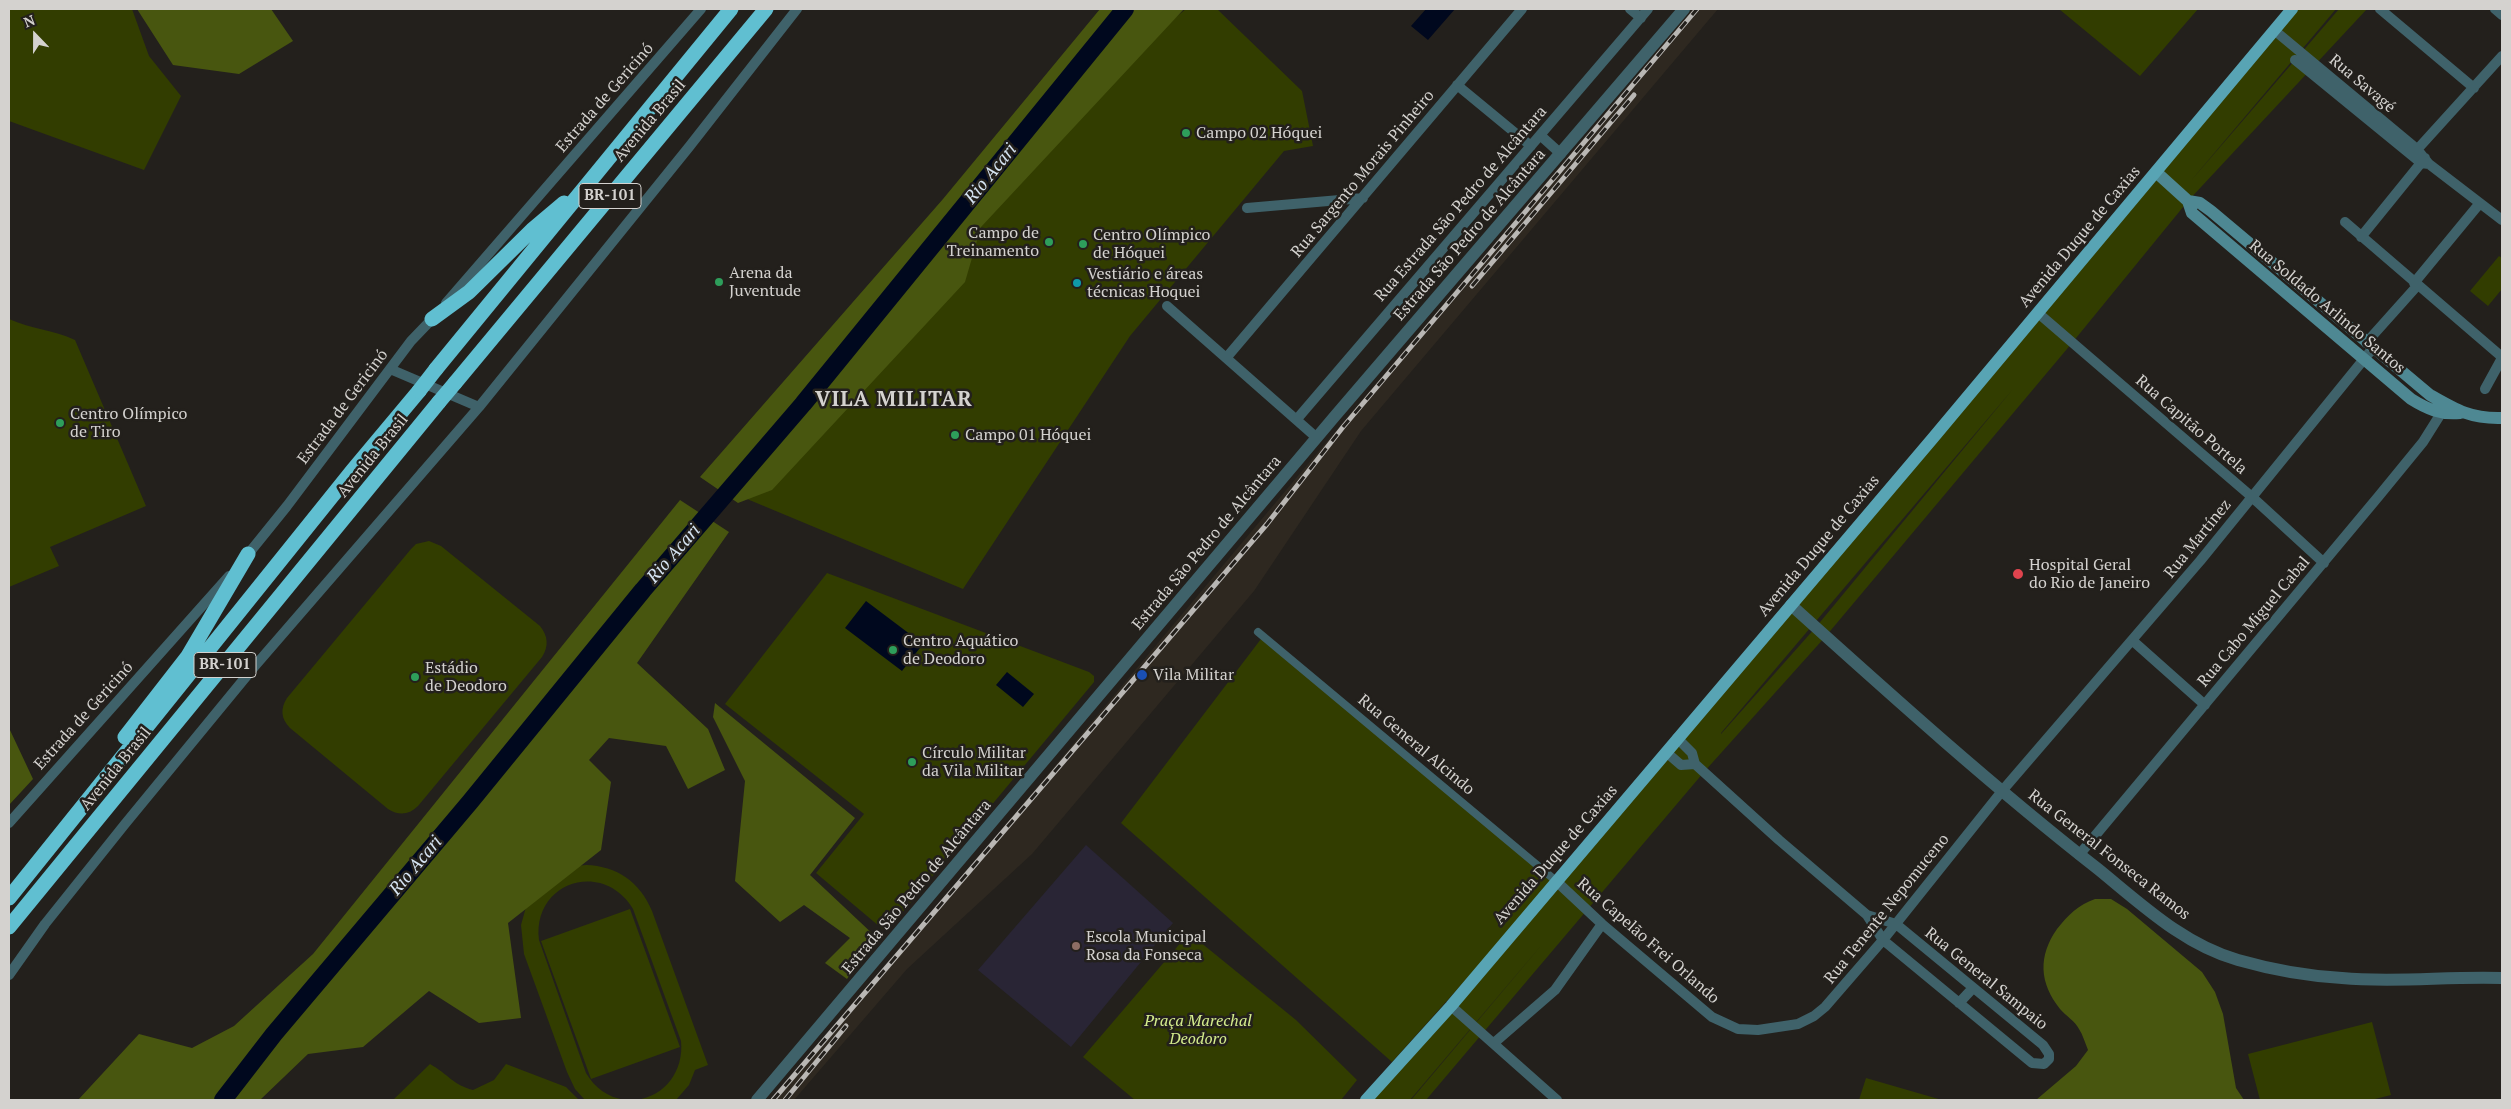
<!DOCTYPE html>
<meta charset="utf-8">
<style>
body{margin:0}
#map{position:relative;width:2511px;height:1109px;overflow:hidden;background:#23201c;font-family:"PT Serif",serif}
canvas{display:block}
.frame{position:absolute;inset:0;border:10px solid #d4d2cf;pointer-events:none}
.north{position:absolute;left:10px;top:10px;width:50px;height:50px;-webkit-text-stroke:4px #23201c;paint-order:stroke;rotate:338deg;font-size:14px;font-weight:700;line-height:20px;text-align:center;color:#d4d2cf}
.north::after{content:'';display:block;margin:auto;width:18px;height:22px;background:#d4d2cf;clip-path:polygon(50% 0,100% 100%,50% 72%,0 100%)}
</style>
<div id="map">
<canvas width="2511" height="1109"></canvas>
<div class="frame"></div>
<div class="north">N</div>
</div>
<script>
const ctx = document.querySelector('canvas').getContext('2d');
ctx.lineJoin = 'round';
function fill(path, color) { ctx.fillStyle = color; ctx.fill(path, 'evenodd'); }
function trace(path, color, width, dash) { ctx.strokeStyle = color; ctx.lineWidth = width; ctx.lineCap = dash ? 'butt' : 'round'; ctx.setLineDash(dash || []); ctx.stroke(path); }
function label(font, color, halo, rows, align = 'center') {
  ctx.font = font + ' "PT Serif",serif'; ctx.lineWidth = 5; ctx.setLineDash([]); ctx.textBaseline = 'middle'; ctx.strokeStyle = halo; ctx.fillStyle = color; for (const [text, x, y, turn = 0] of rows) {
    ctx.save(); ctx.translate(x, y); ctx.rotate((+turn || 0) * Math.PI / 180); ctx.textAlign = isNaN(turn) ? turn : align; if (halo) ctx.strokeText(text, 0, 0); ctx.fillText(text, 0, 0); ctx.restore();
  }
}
fill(new Path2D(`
 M1693 9H1718L1361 431 1254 591 1032 854 907 969 794 1100H771L914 934 1323 446Z`), '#2e2820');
fill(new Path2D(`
 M1086 845 1173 923 1071 1047 978 970Z`), '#292535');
fill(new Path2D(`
 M9 9H132L149 56 181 96 144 170 9 121Z
 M1186 9H1217L1302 91 1313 146 1284 151 1130 336 963 589 747 499 1097 80Z
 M2059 9H2198L2140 76Z
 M2294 9H2336L2189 183 2339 9H2367L2188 201 2072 343 1826 636 1704 772 1426 1100H1411L1545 941 1410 1100H1369L1504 937 1392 1062 1121 823 1264 635 1554 879ZM2013 389 1816 627 1721 734V733Z
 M2499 256 2502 258V289L2488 306 2470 291Z
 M9 319C31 329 51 329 75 340L146 506 50 547 59 566 9 587Z
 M429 541 441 546 540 626C548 636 549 646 542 657L418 806C409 815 399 816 388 809L290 728C281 719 280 709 287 698L411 549 416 544Z
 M827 573 1089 672 1094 676V682L886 932 816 873 864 814 725 704Z
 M586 865C617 866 640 882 652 911L708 1065 695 1070 689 1085 676 1100H636C666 1096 684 1070 681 1041L633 909C603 859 532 882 539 940L586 1073C595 1088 607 1097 625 1100H585L575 1089 567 1072 524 954 521 925 526 907 576 866Z
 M630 909 680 1047 591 1079 541 941Z
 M1189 933 1296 1020 1357 1080 1341 1100H1135L1083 1057Z
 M2372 1022 2391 1095 2371 1100H2260L2248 1054Z
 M430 1064C448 1074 453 1085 473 1090L494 1080 506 1064 566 1087 579 1100H393Z
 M1866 1078 1942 1100H1859Z`), '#323d00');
fill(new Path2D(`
 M137 9H271L293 41 239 74 173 65Z
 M1100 9H1184L981 227 965 282 772 490 738 503 700 477 943 199Z
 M680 500 729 532 637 663 708 729 725 770 688 789 666 746 609 738 589 760 611 782 601 850 508 923 521 1018 479 1023 429 991 363 1047 308 1054 260 1100H78L139 1034 192 1048 234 1026 313 954Z
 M715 703 855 818 810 875 876 937 847 979 825 963 850 938 804 905 780 922 735 881 745 781 713 717Z
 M9 728 33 779 9 805Z
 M2095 899H2111L2127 909 2202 972 2215 992 2223 1014 2236 1088 2244 1100H2036L2076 1066 2088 1050C2085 1043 2083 1035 2079 1029 2075 1021 2066 1016 2060 1009 2039 983 2038 956 2057 929 2068 915 2078 905 2095 899Z`), '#48560f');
fill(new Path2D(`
 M1426 9H1455L1428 40 1411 26Z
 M866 601 923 644 902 671 845 628Z
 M1007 672 1034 694 1023 707 996 685Z`), '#00081e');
trace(new Path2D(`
 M223 1100 274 1034 470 802 643 590 803 404 1125 9`), '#00081e', 18);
trace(new Path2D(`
 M1258 632 1555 880`), '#3f626a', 8);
trace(new Path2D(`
 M1630 9 1641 18
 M2380 9 2474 88
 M2495 9 2502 15
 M2274 30 2417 149 2429 164
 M2295 60 2421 163 2429 164 2502 220
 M1457 85 1531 146
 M1540 135 1561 154
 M2414 153 2502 56
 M1247 208 1363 198
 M2345 222 2502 357
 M2361 237 2425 158
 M2414 283 2480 203
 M446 303 701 9
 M1167 306 1317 438
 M2038 313 2252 497 2324 563
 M2366 343 2417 286
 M1227 357 1522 9
 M390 369 479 407
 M2485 389 2502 358
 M1297 419 1648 9
 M245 558 287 506 411 341 435 316
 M2133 641 2205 705
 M1677 738 1692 753 1695 764 1779 840 1867 915 1883 940 2032 1063 2044 1064 2049 1059V1054L2043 1045 1896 924 1867 915
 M1666 752 1681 765 1695 764
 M9 823 229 576
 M2079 855 2378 497 2423 442 2445 407
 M1555 880 1602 924 1712 1017 1738 1029 1758 1030 1798 1024 1814 1016 1825 1007 1883 940 2002 791 2200 561 2373 348
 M9 975 45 924 125 824 254 667 479 407 689 147 797 9
 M1959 1003 1973 988
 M1451 1006 1557 1100
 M1494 1043 1555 990 1602 924`), '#3f626a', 10);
trace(new Path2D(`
 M1791 605C1891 695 1992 786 2098 869 2141 904 2184 945 2238 960 2273 970 2307 976 2342 978 2394 983 2449 976 2502 978
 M757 1100 1335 416 1684 9`), '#3f626a', 12);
trace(new Path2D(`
 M2156 172 2188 201 2192 213 2411 399C2427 409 2441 415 2460 413
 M2188 201 2200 203 2211 211 2430 395C2456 410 2471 419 2502 418`), '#4e8893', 12);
trace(new Path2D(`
 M1366 1100 1451 1006 1933 438 2292 9`), '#58a4b4', 12);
trace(new Path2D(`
 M432 319 469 292 532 230 564 203
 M436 369 731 9
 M455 383 766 9
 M125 737 188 656 248 554
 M9 898 353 470 419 391
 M9 927 439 402`), '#60bfd1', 15);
const rail = new Path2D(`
 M1472 286 1634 95
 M773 1100 1267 524 1343 427 1697 9
 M785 1100 846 1026`);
trace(rail, '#b9b7b4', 5);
trace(rail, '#23201c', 3, [9]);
trace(new Path2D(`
 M419 391 436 369
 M439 402 455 383`), '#60bfd1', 15);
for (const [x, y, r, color] of [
 [1186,133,5,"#2e9e5b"],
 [1049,242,5,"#2e9e5b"],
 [1083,244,5,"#2e9e5b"],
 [719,282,5,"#2e9e5b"],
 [1077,283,5,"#0f9aa8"],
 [60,423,5,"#2e9e5b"],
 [955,435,5,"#2e9e5b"],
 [2018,574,6,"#e0444e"],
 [893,650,5,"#2e9e5b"],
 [1142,675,6,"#1a4fb4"],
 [415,677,5,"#2e9e5b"],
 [912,762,5,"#2e9e5b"],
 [1076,946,5,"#8d6e63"]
]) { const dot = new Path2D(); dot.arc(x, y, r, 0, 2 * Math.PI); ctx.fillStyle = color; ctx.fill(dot); trace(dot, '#23201c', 2); }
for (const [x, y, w] of [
 [610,196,62],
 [225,665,62]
]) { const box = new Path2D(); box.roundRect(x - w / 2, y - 12.5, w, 25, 4); ctx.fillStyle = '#23201c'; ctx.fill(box); trace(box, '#d4d2cf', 1); }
label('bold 15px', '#d4d2cf', null, [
 ["BR-101",610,196],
 ["BR-101",225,665]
]);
label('16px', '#d4d2cf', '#23201c', [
 ["Rua Savagé",2362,84,40],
 ["Estrada de Gericinó",605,98,-49],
 ["Avenida Brasil",650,121,-50],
 ["Rua Sargento Morais Pinheiro",1363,174,-50],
 ["Rua Estrada São Pedro de Alcântara",1461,204,-49],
 ["Estrada São Pedro de Alcântara",1470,235,-49],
 ["Avenida Duque de Caxias",2080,237,-50],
 ["Rua Soldado Arlindo Santos",2327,307,40],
 ["Estrada de Gericinó",343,407,-53],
 ["Rua Capitão Portela",2191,425,41],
 ["Avenida Brasil",373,456,-51],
 ["Rua Martínez",2198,539,-51],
 ["Estrada São Pedro de Alcântara",1207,543,-50],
 ["Avenida Duque de Caxias",1819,546,-50],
 ["Rua Cabo Miguel Cabal",2254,622,-50],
 ["Estrada de Gericinó",84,716,-48],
 ["Rua General Alcindo",1416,745,40],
 ["Avenida Brasil",116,769,-51],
 ["Avenida Duque de Caxias",1556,855,-49],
 ["Rua General Fonseca Ramos",2109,855,38],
 ["Estrada São Pedro de Alcântara",917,887,-50],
 ["Rua Tenente Nepomuceno",1887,909,-51],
 ["Rua Capelão Frei Orlando",1648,941,41],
 ["Rua General Sampaio",1986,979,39]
]);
label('16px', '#d4d2cf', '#23201c', [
 ["Campo 02 Hóquei",1196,133],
 ["Campo de",1039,233,"right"],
 ["Treinamento",1039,251,"right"],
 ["Centro Olímpico",1093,235],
 ["de Hóquei",1093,253],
 ["Arena da",729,273],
 ["Juventude",729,291],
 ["Vestiário e áreas",1087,274],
 ["técnicas Hoquei",1087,292],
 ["Centro Olímpico",70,414],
 ["de Tiro",70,432],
 ["Campo 01 Hóquei",965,435],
 ["Hospital Geral",2029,565],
 ["do Rio de Janeiro",2029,583],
 ["Centro Aquático",903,641],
 ["de Deodoro",903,659],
 ["Estádio",425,668],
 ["de Deodoro",425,686],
 ["Vila Militar",1153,675],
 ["Círculo Militar",922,753],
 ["da Vila Militar",922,771],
 ["Escola Municipal",1086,937],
 ["Rosa da Fonseca",1086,955]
], 'left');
label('italic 16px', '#d5ed8d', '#23201c', [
 ["Praça Marechal",1198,1021],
 ["Deodoro",1198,1039]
]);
label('italic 18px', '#d6e4f3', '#23201c', [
 ["Rio Acari",991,174,-51],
 ["Rio Acari",674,554,-49],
 ["Rio Acari",416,866,-50]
]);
ctx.letterSpacing = '1px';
label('bold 21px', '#d4d2cf', '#23201c', [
 ["VILA MILITAR",894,400]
]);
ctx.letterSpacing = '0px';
</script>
